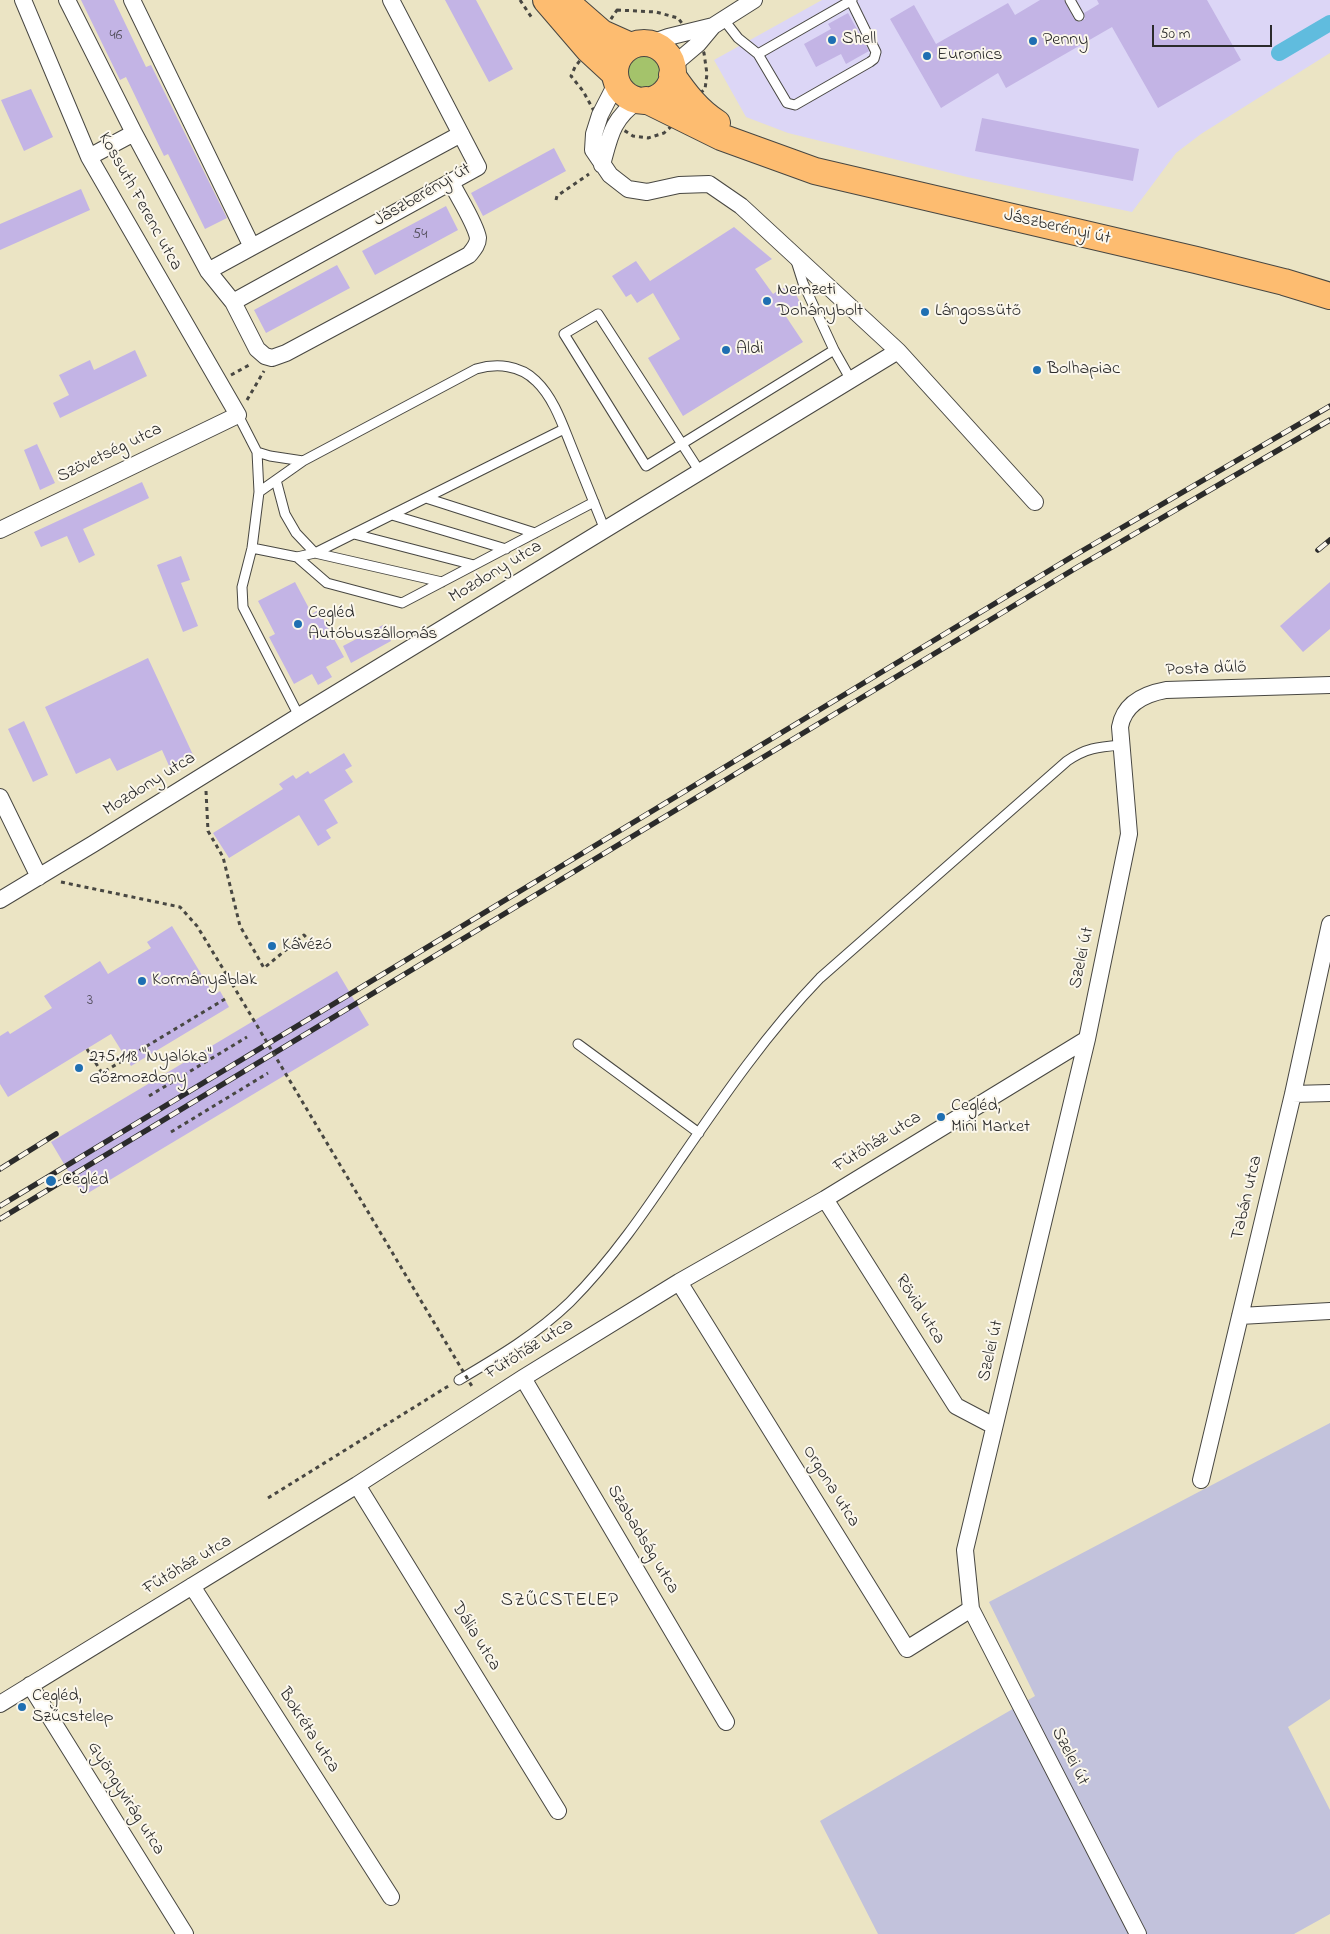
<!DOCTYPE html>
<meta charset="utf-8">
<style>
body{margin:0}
#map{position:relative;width:1330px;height:1934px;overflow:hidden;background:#ebe4c4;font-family:"Indie Flower",sans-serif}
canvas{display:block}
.scale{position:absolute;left:1152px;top:25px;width:120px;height:22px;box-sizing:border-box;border:2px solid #2b2b2b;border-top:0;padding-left:6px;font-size:15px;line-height:18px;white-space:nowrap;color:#2b2b2b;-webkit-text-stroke:4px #fbf7ec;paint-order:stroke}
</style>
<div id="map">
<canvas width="1330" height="1934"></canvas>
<div class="scale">50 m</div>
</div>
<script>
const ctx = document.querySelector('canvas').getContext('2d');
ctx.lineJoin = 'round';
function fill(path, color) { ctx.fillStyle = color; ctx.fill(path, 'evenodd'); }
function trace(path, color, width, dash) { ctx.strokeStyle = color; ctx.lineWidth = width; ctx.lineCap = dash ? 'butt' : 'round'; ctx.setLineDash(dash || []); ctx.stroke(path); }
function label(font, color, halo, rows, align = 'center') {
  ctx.font = font + ' "Indie Flower",sans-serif'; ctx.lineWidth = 4; ctx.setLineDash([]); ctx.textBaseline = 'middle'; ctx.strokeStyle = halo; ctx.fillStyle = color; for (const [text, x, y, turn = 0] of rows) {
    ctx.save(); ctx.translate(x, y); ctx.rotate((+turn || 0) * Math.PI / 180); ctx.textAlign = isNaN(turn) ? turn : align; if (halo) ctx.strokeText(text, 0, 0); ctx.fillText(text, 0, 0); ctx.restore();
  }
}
fill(new Path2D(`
 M822 0H1330V53L1201 134 1176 153 1132 212 967 177 788 133 746 117 714 60Z`), '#dcd6f6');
fill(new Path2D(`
 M1330 1423V1699L1288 1727 1330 1810V1914L1294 1934H878L820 1821 1035 1696 989 1602Z`), '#c2c2dc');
fill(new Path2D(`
 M623 72a20 20 0 1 1 40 0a20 20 0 1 1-40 0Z`), '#a4c36b');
trace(new Path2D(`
 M1279 53 1330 23`), '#60bcde', 16);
fill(new Path2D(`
 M81 0H114L146 67 151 65 227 218 205 229 168 154 164 156 126 77 120 80Z
 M445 0H476L513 69 489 82Z
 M1040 0H1064L1074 19 1079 22 1085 19 1084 13 1099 4 1097 0H1207L1241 60 1158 108 1112 27 1006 88 998 73 941 108 890 19 914 5 936 44 1008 3 1015 15Z
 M848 13 869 51 846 64 841 54 816 67 804 44 831 29 828 24Z
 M31 89 53 137 24 151 1 100Z
 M982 118 1139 149 1133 181 975 151Z
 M554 148 566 171 483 216 471 193Z
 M81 189 90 210 0 250V224Z
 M446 206 458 230 375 275 362 251Z
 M734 227 772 259 755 269 773 294 782 288 793 289 801 304 785 315 803 342 683 416 648 358 680 339 653 293 637 303 631 294 626 297 612 276 636 261 650 281Z
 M337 265 350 288 266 333 254 310Z
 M135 350 147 376 60 418 53 403 69 395 59 375 90 360 94 370Z
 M37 444 55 483 40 490 24 450Z
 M142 482 149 498 83 529 95 555 79 563 67 536 41 547 34 532Z
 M181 556 190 580 181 583 198 626 183 632 157 565Z
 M295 582 312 614 318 610 344 657 326 667 332 677 318 685 312 674 294 684 269 637 275 634 258 601Z
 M1330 582V629L1303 652 1280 626Z
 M383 625 391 641 351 663 343 646Z
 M148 658 194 757 170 768 162 750 117 771 110 758 76 774 45 707Z
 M24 721 48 775 33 782 8 729Z
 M344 753 352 766 345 770 353 782 324 800 338 823 326 830 331 838 318 846 299 815 229 858 213 833 283 789 279 784 293 775 296 779 308 771 310 774Z
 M172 926 214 995 220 991 229 1007 131 1066 111 1034 8 1097 0 1084V1036L8 1031 10 1034 52 1008 44 996 100 961 108 974 151 948 147 942Z
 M337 971 369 1025 83 1196 51 1142Z`), '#c3b4e5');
const service = new Path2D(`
 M1070 0 1079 16
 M724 20 738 38 758 54 852 0
 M758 54 787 103 795 105 870 62 874 59 876 52 851 1
 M796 261 803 283 834 350
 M238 415 257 452 259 492 252 548 242 587 243 607 299 716
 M257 452 270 456 303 461 476 369C497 363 520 365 536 381 554 398 563 426 572 448 583 475 594 503 605 530
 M700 472 682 444 598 314 564 334 646 466 834 350 851 380
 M276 480 285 514 296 533 315 553 442 582
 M259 492 303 461
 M426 498 535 533
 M392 515 506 549
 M354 534 474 565
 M252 548 297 557 315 553 564 429
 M297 557 327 583 402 603 594 502
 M578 1044 699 1133
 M459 1380C498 1357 537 1334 570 1302 612 1260 646 1210 679 1161 723 1097 766 1034 820 978L1067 761C1086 748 1098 747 1121 745`);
const minor = new Path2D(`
 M67 0 134 133
 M132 0 252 247 461 134
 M648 44 668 37 713 26 754 0
 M672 66 698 44 713 26
 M617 82 600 115 594 134 593 150 610 175 628 189 647 192 679 185 709 184 741 206 898 351 1035 502
 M89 157 134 133 208 271 233 302 257 349 265 356 272 358 286 353 469 255C473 250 478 245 478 238 476 224 457 195 451 182
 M602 165C610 135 612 119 639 100
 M208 271 252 247
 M233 302 478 167 391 0
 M0 530 238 415 89 157 23 0
 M0 797 39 877
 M0 900 93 844 299 716 898 351
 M1293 1094 1330 1093
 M825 1199 956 1406 994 1426
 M679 1282 907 1649 971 1609
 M1240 1316 1330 1311
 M523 1378 726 1722
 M1201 1480 1293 1094 1330 924
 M357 1485 558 1811
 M192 1586 391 1897
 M30 1685 185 1934
 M0 1704 357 1485 523 1378 679 1282 825 1199 1087 1039
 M1138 1934 971 1609 965 1550 1087 1039 1129 834 1120 727C1124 704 1144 694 1166 690L1330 685`);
const primary = new Path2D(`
 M546 0 589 50 615 74
 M564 0 602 33 631 46
 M615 72a29 29 0 1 1 58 0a29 29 0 1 1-58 0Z
 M672 75C685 94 698 111 717 123
 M646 100 721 137 815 171 1196 260 1284 282 1330 296`);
trace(service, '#484742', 11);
trace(minor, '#484742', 18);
trace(primary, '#484742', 28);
trace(new Path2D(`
 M520 0 532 18
 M617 10 656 12 678 18 704 53 707 74 705 89 696 97 674 124 664 133 648 138 633 136 594 111 583 91 571 76 575 67 607 25Z
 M556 200 557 196 589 174
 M231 375 251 364
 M247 400 264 371
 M206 791 208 831 223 857 240 926 264 968 304 935 316 948
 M61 882 180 907 197 926 228 977
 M87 1049 102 1073 225 999
 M149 1096 247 1037
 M171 1132 268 1073
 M268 1498 450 1385`), '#484742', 3, [4, 4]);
trace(service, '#fff', 9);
trace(minor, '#fff', 16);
trace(primary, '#fdbc70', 26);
const rail = new Path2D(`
 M1318 550 1330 540
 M0 1169 56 1134
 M0 1206 1070 558 1330 406
 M0 1219 1076 568 1330 420`);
trace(rail, '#2b2b2b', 5.5);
trace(rail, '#fbf7ec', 4, [11]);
trace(new Path2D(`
 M228 977 473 1388`), '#484742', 3, [4, 4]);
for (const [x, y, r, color] of [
 [832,40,5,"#1f6fb2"],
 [1033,41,5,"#1f6fb2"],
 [927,56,5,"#1f6fb2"],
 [767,301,5,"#1f6fb2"],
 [925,312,5,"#1f6fb2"],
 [726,350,5,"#1f6fb2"],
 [1037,370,5,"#1f6fb2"],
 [298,624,5,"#1f6fb2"],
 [272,946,5,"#1f6fb2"],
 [142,981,5,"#1f6fb2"],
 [79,1068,5,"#1f6fb2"],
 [941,1117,5,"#1f6fb2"],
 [51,1181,6,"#1f6fb2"],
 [22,1707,5,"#1f6fb2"]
]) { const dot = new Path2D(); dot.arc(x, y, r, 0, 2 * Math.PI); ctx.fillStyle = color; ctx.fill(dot); trace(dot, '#fbf7ec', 2); }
label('15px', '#514d5a', null, [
 ["46",116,37],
 ["54",420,236],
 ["3",90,1002]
]);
label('18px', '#2b2b2b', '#fbf7ec', [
 ["Shell",842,40],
 ["Penny",1043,41],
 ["Euronics",937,56],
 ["Nemzeti",777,291],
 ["Dohánybolt",777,312],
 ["Lángossütő",935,312],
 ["Aldi",736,350],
 ["Bolhapiac",1047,370],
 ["Cegléd",308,614],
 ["Autóbuszállomás",308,635],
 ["Kávézó",282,946],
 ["Kormányablak",152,981],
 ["275.118 \"Nyalóka\"",89,1058],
 ["Gőzmozdony",89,1079],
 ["Cegléd,",951,1107],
 ["Mini Market",951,1128],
 ["Cegléd",62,1181],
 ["Cegléd,",32,1697],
 ["Szűcstelep",32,1718]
], 'left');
label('18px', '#2b2b2b', '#fbf7ec', [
 ["Jászberényi út",423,196,-30],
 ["Kossuth Ferenc utca",139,202,61],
 ["Jászberényi út",1057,228,13],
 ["Szövetség utca",110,454,-26],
 ["Mozdony utca",496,573,-31],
 ["Posta dűlő",1206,670,-2],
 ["Mozdony utca",150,785,-32],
 ["Szelei út",1083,958,-78],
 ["Fűtőház utca",878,1143,-32],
 ["Tabán utca",1248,1198,-77],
 ["Rövid utca",919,1310,58],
 ["Fűtőház utca",530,1350,-32],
 ["Szelei út",992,1351,-77],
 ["Orgona utca",830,1487,58],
 ["Szabadság utca",642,1540,59],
 ["Fűtőház utca",188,1566,-31],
 ["Dália utca",475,1637,58],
 ["Bokréta utca",308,1731,57],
 ["Szelei út",1069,1757,63],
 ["Gyöngyvirág utca",125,1799,58]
]);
ctx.letterSpacing = '1px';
label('19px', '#2b2b2b', '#fbf7ec', [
 ["SZŰCSTELEP",560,1602]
]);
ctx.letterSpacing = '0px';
</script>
